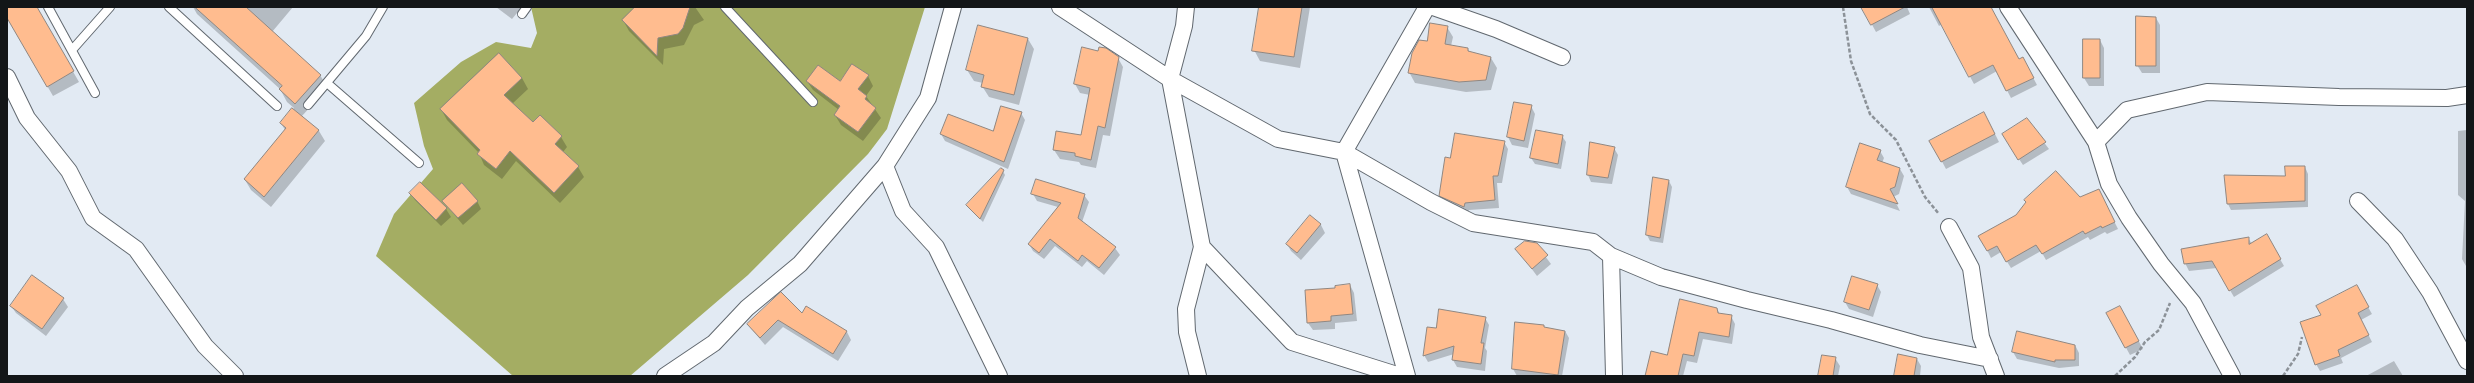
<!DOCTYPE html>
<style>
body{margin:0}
#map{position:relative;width:2474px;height:383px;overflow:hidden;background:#e2eaf3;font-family:"Titillium Web",sans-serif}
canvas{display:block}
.frame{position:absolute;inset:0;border:8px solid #131618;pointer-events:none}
</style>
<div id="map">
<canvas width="2474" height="383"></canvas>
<div class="frame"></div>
</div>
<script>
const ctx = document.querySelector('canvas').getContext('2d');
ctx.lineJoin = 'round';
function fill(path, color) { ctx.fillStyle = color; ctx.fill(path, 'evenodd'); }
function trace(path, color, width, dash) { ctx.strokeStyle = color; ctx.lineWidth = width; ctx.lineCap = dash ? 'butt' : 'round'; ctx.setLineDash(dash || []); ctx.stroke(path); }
fill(new Path2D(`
 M531 7H925L887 129 868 154 748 275 630 376H513L376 256 394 214 433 169 424 146 414 103 461 62 496 42 531 48 537 33Z`), '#a4ad63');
fill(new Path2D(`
 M7 7H36L79 82 53 96 7 16Z
 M193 7H293L272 32 320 75 328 88 301 117 319 131 325 141 271 207 251 190 245 180 285 130 281 123 294 108 287 102 280 89 197 14Z
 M496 7H522L512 19Z
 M636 7H695L704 20 694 25 684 45 664 49 663 65 629 31 623 20Z
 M1260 7H1310L1300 68 1260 61 1254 50Z
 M1866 7H1907L1910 14 1876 32 1863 8Z
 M1929 7H1968L2019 60 2027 66 2037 85 2011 98 1997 71 1974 84 1942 24 1939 26Z
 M2156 18 2160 25V73H2142L2137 65Z
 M1447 27 1453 37 1451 46 1468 49 1469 52 1491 58 1497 68 1491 90 1466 92 1415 83 1409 72Z
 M1028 39 1034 49 1019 105 989 97 982 86 983 83 974 81 967 70Z
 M2100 40 2104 48V86H2089L2084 78Z
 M1099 52 1118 58 1123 67 1110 136 1103 135 1096 168 1081 165 1079 162 1060 159 1054 150 1082 136 1090 95 1080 93 1075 84Z
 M868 76 873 86 866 96 881 118 863 141 841 125 835 115 839 110 813 90 807 81 840 82Z
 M522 78 528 89 512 104 533 124 540 117 561 137 567 147 563 152 578 167 584 177 560 203 516 161 502 179 484 165 479 153 447 120 441 109Z
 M1515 103 1531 106 1535 114 1528 148 1512 145 1508 137Z
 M1021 113 1025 120 1008 169 945 141 941 134 994 132Z
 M2026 119 2049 149 2023 165 2007 141Z
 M1988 120 1999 142 1946 169 1931 141Z
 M2467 130V265L2466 266 2462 259 2465 201 2458 195V131Z
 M1562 136 1566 142 1561 169 1535 164 1531 158Z
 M1504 142 1508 149 1502 183H1497L1499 208 1469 210 1468 214 1445 203 1440 195 1451 159Z
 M1614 148 1618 155 1612 184 1591 182 1588 175Z
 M1880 151 1884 158 1882 163 1900 169 1904 176 1899 194 1893 197 1900 211 1851 194 1847 187Z
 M2305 167 2308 174V207L2231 210 2228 204Z
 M1003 171 1005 175 983 222 967 206Z
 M1654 178 1669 181 1672 187 1663 243 1650 241 1647 235Z
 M420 183 446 209 451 217 441 226 415 200 410 193Z
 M1033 194 1084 195 1089 202 1082 222 1115 248 1120 255 1104 275 1087 261 1082 267 1055 246 1044 259 1033 251 1029 244 1058 207 1037 201Z
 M2102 197 2118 229 2107 234 2105 232 2090 240 2088 237 2046 260 2041 251 2011 268 2001 252 1991 258 1980 236Z
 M443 201H477L481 209 463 225Z
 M1310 216 1321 225 1325 233 1301 260 1291 251 1287 244Z
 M2266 235 2284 266 2234 297 2217 268 2189 271 2185 263 2248 238 2252 244Z
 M1536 244 1551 264 1537 276 1517 249Z
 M1350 285 1354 293 1357 321 1335 323V329L1313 330 1308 323 1337 289Z
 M1877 285 1881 292 1873 317 1849 309 1845 302Z
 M2360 293 2372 314 2361 320 2372 342 2341 358 2343 363 2320 371 2316 364 2323 316Z
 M63 299 68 307 46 336 16 313 11 306Z
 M807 307 847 332 851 340 838 361 783 327 765 345 748 325 802 314Z
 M1717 308 1720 315 1731 316 1735 324 1732 344 1703 339 1697 363 1687 361 1683 376H1646Z
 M2107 313 2124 314 2143 349 2130 355Z
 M1485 318 1489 325 1485 348 1487 351 1485 371 1457 367 1453 360 1454 354 1428 362 1424 355 1436 330Z
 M1544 328 1565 331 1569 338 1562 376H1517L1513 369Z
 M2075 345 2079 353V366L2059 368 2017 359 2013 352Z
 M1835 358 1840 366 1838 376H1819Z
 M1917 359 1921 366 1920 376H1895Z
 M2394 361 2403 376H2366Z`), '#0003');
const building = new Path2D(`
 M7 7H37L74 71 47 87 7 18Z
 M195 7H246L321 75 295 104 279 89 282 86Z
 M635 7H690L683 28 678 34 658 38 657 56 622 20Z
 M1259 7H1302L1294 57 1252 51Z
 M1861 7H1905L1871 25Z
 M1932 7H1991L2019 59 2023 57 2034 78 2006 91 1993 65 1969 77Z
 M2136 16 2156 17V66H2136Z
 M1430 23 1448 26 1445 44 1468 48V51L1491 57 1486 80 1459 82 1408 73 1412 53 1419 40 1427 41Z
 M978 25 1028 38 1014 95 981 87 984 75 966 70Z
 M2083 39H2100V78H2083Z
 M1082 47 1098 51 1099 47 1106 48 1119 57 1105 128 1098 126 1091 160 1075 156V153L1053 150 1056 131 1081 135 1090 88 1074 84Z
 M499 53 522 78 504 95 533 122 540 115 562 136 555 144 579 166 554 193 510 151 496 169 477 154 480 150 440 109Z
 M852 64 869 75 858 89 867 96 865 99 876 108 858 132 834 115 840 106 806 81 818 65 840 81Z
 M1514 102 1532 105 1524 141 1507 137Z
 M1001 106 1022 112 1004 162 940 134 948 114 993 131Z
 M292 108 319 130 264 197 244 179 286 128 280 123Z
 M1984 112 1995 134 1941 162 1929 141Z
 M2027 118 2046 142 2018 160 2002 134Z
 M1536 130 1563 135 1558 164 1530 158Z
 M1455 133 1505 141 1498 176H1493L1495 200 1465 203 1464 207 1439 196 1445 157 1450 158Z
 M1590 142 1615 147 1608 178 1587 175Z
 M1860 143 1881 150 1877 160 1900 168 1895 187 1890 189 1898 204 1846 187Z
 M2285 166H2305V201L2227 204 2224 175 2285 176Z
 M1001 168 1004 170 980 219 966 205Z
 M2056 171 2080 197 2099 189 2115 222 2102 228 2101 226 2085 234 2083 231 2042 254 2036 245 2006 262 1997 246 1987 251 1978 236 2016 215 2026 202 2024 200Z
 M1653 177 1669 180 1660 238 1646 235Z
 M1036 179 1085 194 1078 218 1116 247 1099 268 1082 255 1078 261 1050 239 1039 253 1028 244 1061 203 1031 194Z
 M420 182 447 208 436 220 409 193Z
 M462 183 478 201 458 218 442 201Z
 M1310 215 1321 224 1297 253 1286 244Z
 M2267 234 2281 259 2229 291 2212 261 2184 264 2181 249 2249 237V244Z
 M1525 241 1537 243 1548 255 1532 269 1515 249Z
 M32 275 64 298 42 329 10 306Z
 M1852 276 1878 284 1869 310 1844 302Z
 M1350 284 1353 314 1331 316V321L1307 323 1305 290 1335 288V286Z
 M2357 285 2369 307 2358 313 2369 335 2338 350 2340 356 2315 365 2300 322 2321 315 2316 306Z
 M781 292 802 313 806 306 847 331 833 354 778 320 760 338 747 324Z
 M1680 299 1717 308 1718 313 1732 315 1729 337 1699 332 1694 356 1683 354 1678 376H1645L1651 351 1667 355Z
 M2120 306 2139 341 2125 348 2106 313Z
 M1439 309 1486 317 1481 343H1484L1481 364 1452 360 1454 346 1423 356 1427 327 1436 328Z
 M1515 322 1544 325V327L1565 331 1558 375 1512 369Z
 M2017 331 2075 345V360H2055V362L2012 352Z
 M1898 354 1917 358 1914 376H1894Z
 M1822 355 1836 357 1833 376H1818Z`);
fill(building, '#ffbc8f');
trace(building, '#908781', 1);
const service = new Path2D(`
 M48 7 95 93
 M169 7 277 106
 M725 7 813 102
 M522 14 527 7
 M72 50 110 7
 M327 83 419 163
 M308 105 366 36 383 7`);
const minor = new Path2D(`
 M1060 7 1170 79 1278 139 1344 152 1431 202 1473 223 1593 242 1611 256 1661 277 1747 300 1831 320 1920 345 1990 359
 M1186 7 1184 26 1170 79 1202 247 1292 342 1400 376
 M1433 7 1496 29 1562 57
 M2008 7 2096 142 2109 184 2129 218 2161 264 2193 303 2232 376
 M7 77 27 118 69 171 93 218 136 249 205 346 235 376
 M2096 142 2127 110 2207 92 2339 97 2447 98 2467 95
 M885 166 903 211 936 247 999 376
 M2358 201 2395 239 2430 292 2467 361
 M1949 227 1971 268 1981 337 1996 376
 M1611 256 1614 376
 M665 376 714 343 747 308 800 264 885 166 928 98 953 7
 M1198 376 1187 332 1186 309 1202 247
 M1407 376 1344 152 1427 7`);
trace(service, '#61686f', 10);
trace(minor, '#61686f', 18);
trace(new Path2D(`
 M1843 7 1851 61 1870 114 1896 140 1925 197 1939 214
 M2115 376 2135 357 2145 342 2159 330 2170 303
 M2283 376 2298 354 2302 337`), '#8c9298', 2.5, [4, 2]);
trace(service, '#fff', 8);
trace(minor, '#fff', 16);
</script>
